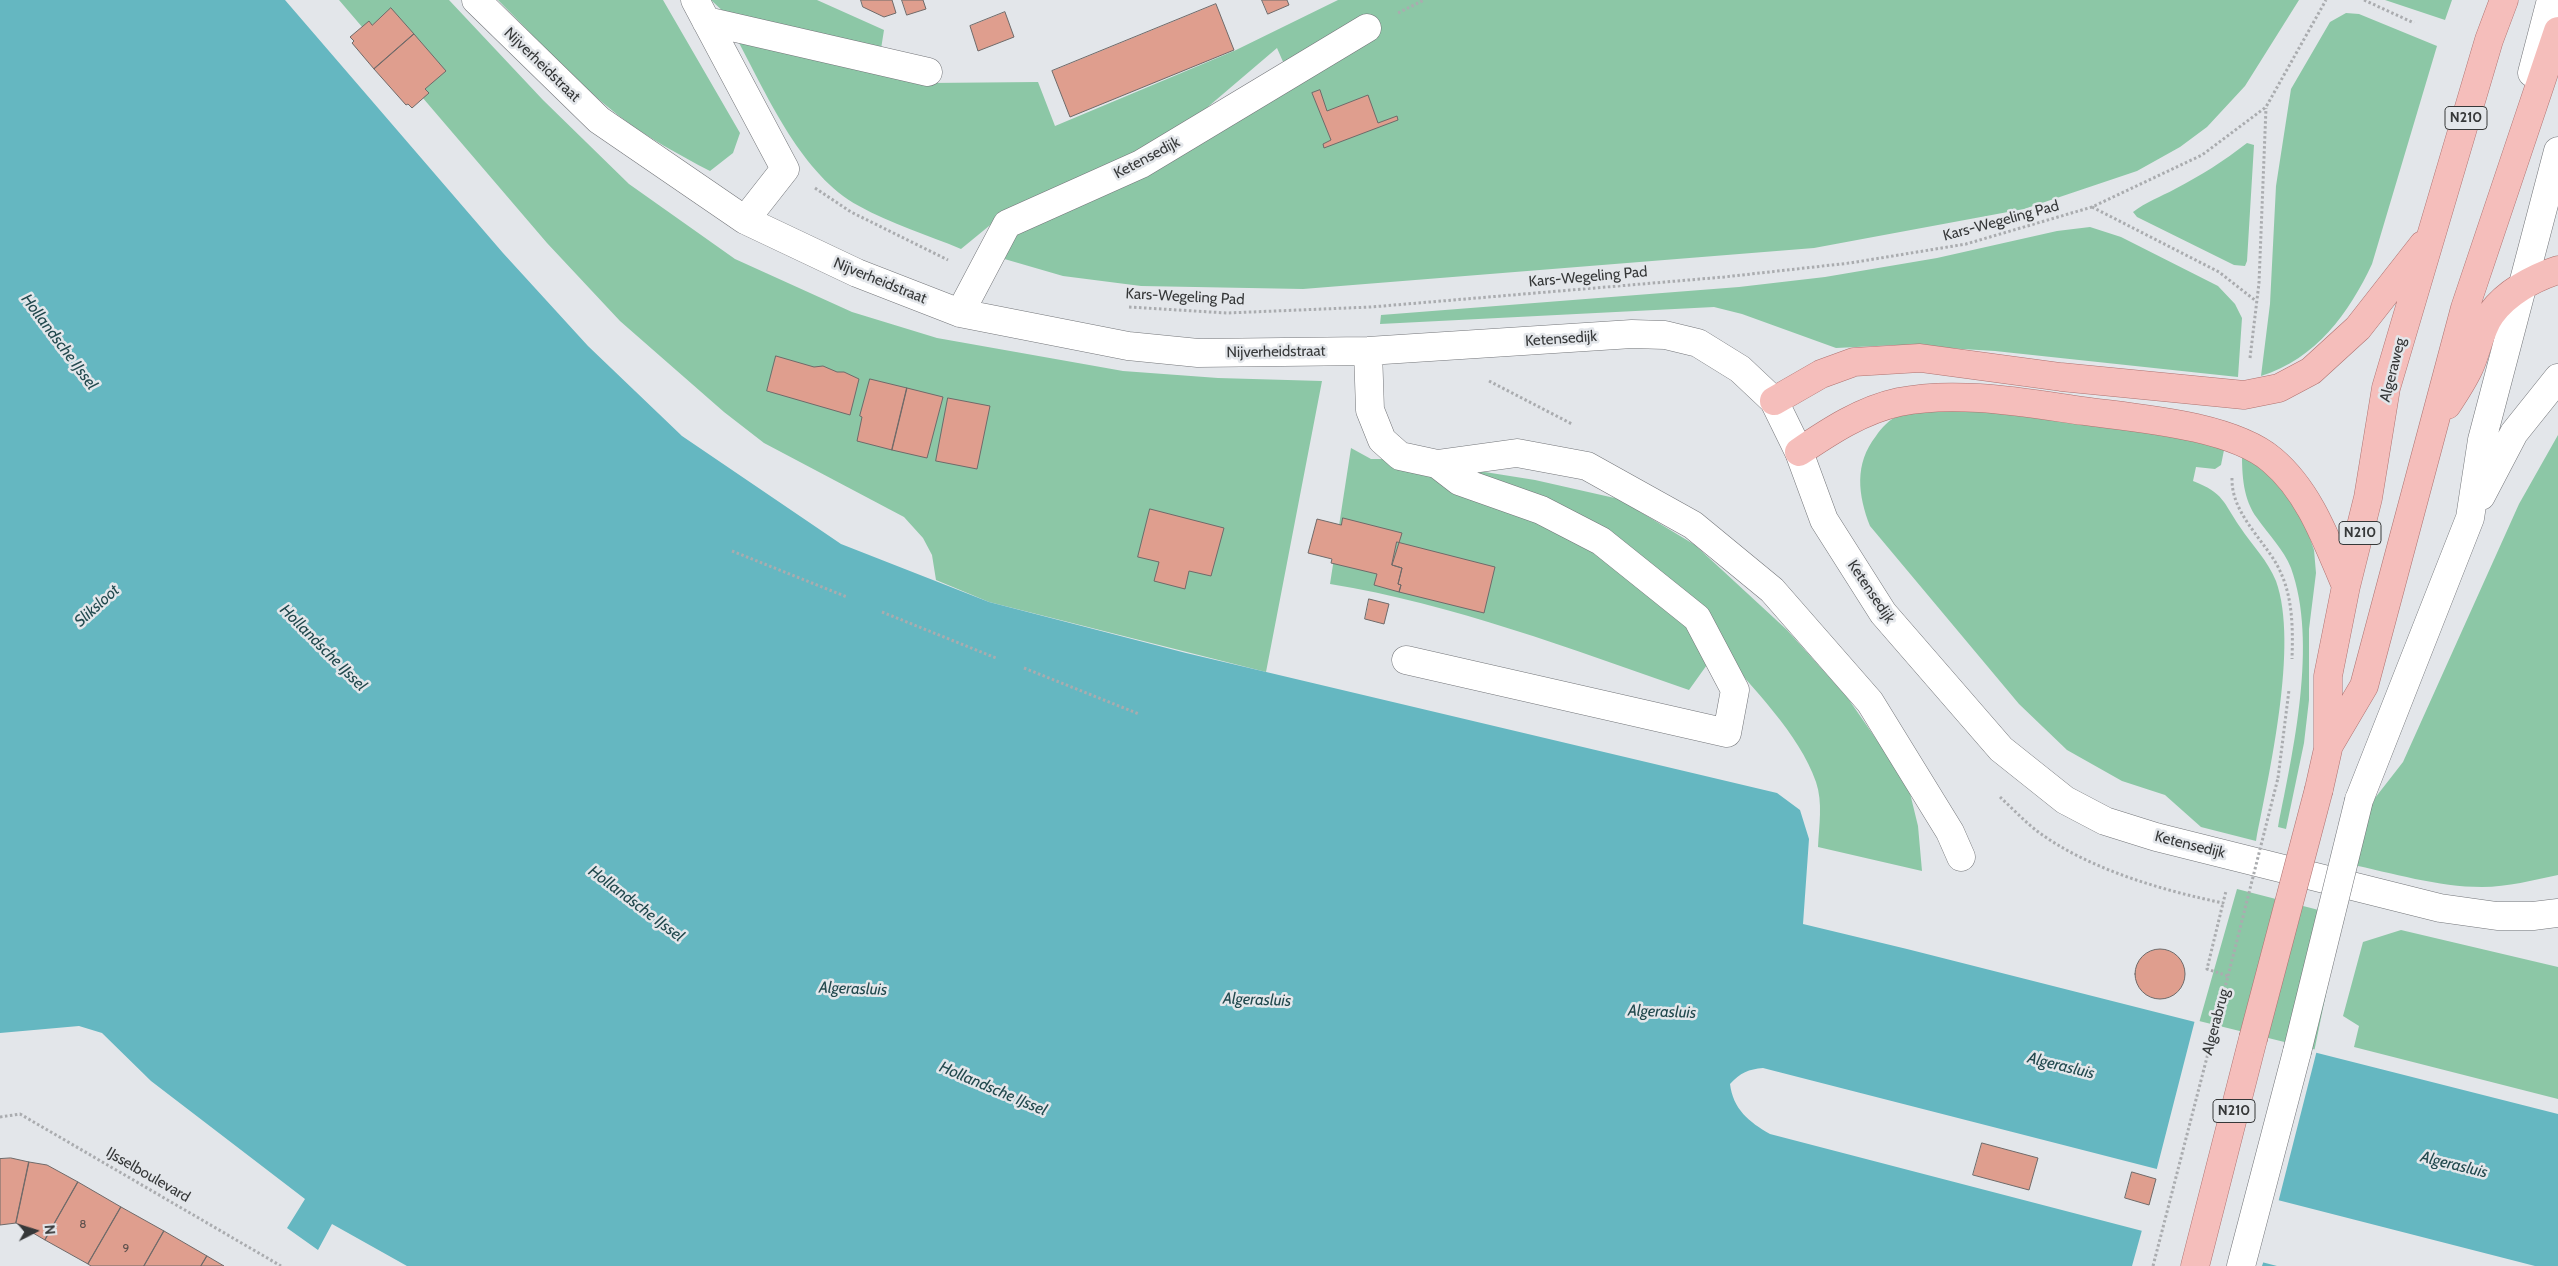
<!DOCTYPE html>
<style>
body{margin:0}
#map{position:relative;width:2558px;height:1266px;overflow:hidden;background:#e3e6ea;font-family:Cabin,sans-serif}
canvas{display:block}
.north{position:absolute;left:10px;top:1206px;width:50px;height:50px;-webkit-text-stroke:4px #e3e6ea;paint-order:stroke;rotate:85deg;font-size:14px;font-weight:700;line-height:20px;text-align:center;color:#363839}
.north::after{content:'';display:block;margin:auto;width:18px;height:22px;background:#363839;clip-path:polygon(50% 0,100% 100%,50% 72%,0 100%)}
</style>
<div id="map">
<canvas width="2558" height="1266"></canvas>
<div class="north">N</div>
</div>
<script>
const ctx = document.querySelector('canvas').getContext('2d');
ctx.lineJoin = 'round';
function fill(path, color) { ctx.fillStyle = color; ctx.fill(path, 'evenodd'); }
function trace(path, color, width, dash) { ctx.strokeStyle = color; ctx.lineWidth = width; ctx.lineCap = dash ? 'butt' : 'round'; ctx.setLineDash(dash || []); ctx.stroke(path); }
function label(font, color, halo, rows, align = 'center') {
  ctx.font = font + ' Cabin,sans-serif'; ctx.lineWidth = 5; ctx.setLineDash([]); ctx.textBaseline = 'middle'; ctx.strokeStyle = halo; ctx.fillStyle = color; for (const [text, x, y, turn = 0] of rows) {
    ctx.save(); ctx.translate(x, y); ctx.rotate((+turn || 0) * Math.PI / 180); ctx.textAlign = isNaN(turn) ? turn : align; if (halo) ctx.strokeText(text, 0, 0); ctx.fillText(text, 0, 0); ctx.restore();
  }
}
fill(new Path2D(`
 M339 0H449L543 100 629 184 735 259 852 312 937 338 1123 371 1218 378 1322 381 1266 672 989 602 936 580 932 555 923 538 904 517 764 443 724 412 620 321 547 243Z
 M498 0H663L740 133 733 153 710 171C679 155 647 137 619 116 575 82 537 39 498 0Z
 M711 0H817L884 30 881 49 728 16Z
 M1338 0H2299L2245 86 2207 127 2180 147 2137 171 2024 209 1814 248 1303 289 1141 286 1063 276 1001 258 1009 237 1294 87 1277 48 1196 117 1112 171 1000 217 961 249C928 235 891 224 859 206 802 175 769 99 739 43L758 44 928 83 1038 82 1055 126 1236 50Z
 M2385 0H2452L2445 20Z
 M2346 13 2359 14 2437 46 2372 264C2349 313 2316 359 2261 376L2270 304 2276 186 2291 89 2330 22Z
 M2247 143 2254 145 2247 261 2245 266 2234 265 2137 217 2133 212C2146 202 2160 197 2175 189 2200 176 2224 161 2247 143Z
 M2090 227 2121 237 2218 286 2235 304 2242 318 2238 377 1995 351 1897 345 1836 348 1742 314 1714 307 1380 324 1381 315 1739 287 1825 277 1937 258 2057 231Z
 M1936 406 2187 436 2225 445 2221 465 2215 469 2196 467 2193 481C2224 493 2223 502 2240 527 2252 545 2268 561 2276 581 2299 645 2269 773 2256 841L2201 827 2165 795 2122 781 2067 750 2019 704 1870 526C1858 495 1854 464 1876 436 1881 428 1890 419 1898 416 1910 411 1924 409 1936 406Z
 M2558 435V875C2533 880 2508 887 2482 887 2438 887 2392 873 2349 864L2375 798 2403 762 2519 504Z
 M1351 448 1371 459H1403L1535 480 1619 499 1695 545 1787 630 1847 697 1908 785 1918 826 1922 871 1818 847C1819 826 1823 802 1816 782 1799 733 1752 688 1719 648L1689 690C1571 649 1453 604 1330 584Z
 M2242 453 2277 479 2305 524 2314 550 2316 573 2309 629V700L2304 743 2286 829 2278 827C2293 751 2318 643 2291 568 2284 550 2268 534 2257 518 2243 499 2242 475 2242 453Z
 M2237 889 2342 916 2314 1052 2199 1023Z
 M2401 930 2558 967V1099L2354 1047 2359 1026 2343 1016 2363 942Z`), '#8cc7a6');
fill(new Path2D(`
 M0 0H285L503 253 588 346 682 436 841 544 989 602 1186 653 1777 793 1800 810 1809 839 1803 924 1907 949 2558 1114V1266H2535L1763 1068C1749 1069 1740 1073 1730 1084 1733 1109 1749 1122 1770 1134L2277 1266H407L332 1224 318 1250 287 1228 305 1199 151 1081 102 1033 79 1026 0 1033Z`), '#65b7c1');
fill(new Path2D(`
 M2195 1020 2317 1050 2278 1203 2156 1172Z
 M2142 1230 2264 1260 2262 1266H2132Z`), '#e3e6ea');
const building = new Path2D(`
 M861 0H892L896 13 884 17 863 7Z
 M902 0H923L926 9 907 15Z
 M1262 0H1287L1289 5 1268 14Z
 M1216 4 1234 50 1070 117 1052 71Z
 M391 8 414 34 374 69 352 43 354 41 350 37 369 21 372 25Z
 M1005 12 1014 37 978 51 970 26Z
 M414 34 446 71 425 89 429 93 412 108 408 104 406 105 374 69Z
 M1320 90 1327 111 1368 95 1378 123 1397 116 1398 120 1324 148 1323 144 1331 140 1312 93Z
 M776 356 814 367 823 366 837 372H844L859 379 850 415 767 391Z
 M870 379 907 388 892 450 857 441 862 417 860 416Z
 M907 388 943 397 927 458 892 450Z
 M948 398 990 406 977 469 936 461Z
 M1150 509 1224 528 1211 576 1189 571 1185 589 1154 581 1159 562 1138 557Z
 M1343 518 1402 533 1392 565 1402 568 1398 584 1401 585 1399 592 1374 585 1377 574 1331 563 1332 559 1308 553 1317 519 1341 525Z
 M1397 542 1495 567 1484 613 1399 592 1401 585 1398 584 1402 568 1392 565Z
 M1369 599 1389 604 1384 624 1365 619Z
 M2135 974a25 25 0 1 1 50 0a25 25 0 1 1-50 0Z
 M1982 1143 2038 1158 2029 1190 1973 1175Z
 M11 1158 29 1162 16 1223 0 1225V1159Z
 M29 1162 47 1165 78 1182 45 1240 16 1223Z
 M2132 1172 2156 1179 2149 1205 2125 1198Z
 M78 1182 121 1207 88 1264 45 1240Z
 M121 1207 164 1231 144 1266H91L88 1264Z
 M164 1231 207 1256 201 1266H144Z
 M207 1256 224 1266H201Z`);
fill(building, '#df9e8e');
trace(building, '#6f6a69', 1);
const minor = new Path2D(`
 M476 0 599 120 745 220 857 273 960 313 1128 346 1198 353 1368 351 1632 334 1665 335 1698 343 1740 369 1774 401 1799 452 1824 520 1883 613 2001 749 2065 800 2105 821 2156 837 2440 908 2497 916H2533L2558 913
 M695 0 785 169 745 220
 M706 21 928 72
 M2532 73 2551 0
 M960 313 1007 224 1141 164 1367 28
 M1368 351 1370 410 1382 440 1400 456 1437 464 1517 453 1587 466 1693 525 1772 590 1870 702 1950 832 1961 857
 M2481 496 2514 433 2558 378
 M1406 660 1727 733 1735 690 1697 618 1601 541 1541 510 1459 481 1437 464
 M2359 800 2470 518 2482 440 2558 151
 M2241 1266 2297 1052`);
const major = new Path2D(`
 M1774 401 1821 374 1854 362 1920 358 2061 377 2244 395 2279 388 2311 371 2358 328 2423 245
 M2447 405C2455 393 2463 381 2469 368 2477 351 2480 329 2491 314 2506 293 2533 278 2558 270
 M1799 452C1830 431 1862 410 1899 402 1957 390 2026 403 2084 411 2136 418 2231 425 2272 460 2310 492 2327 542 2346 586
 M2328 747 2364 686 2465 308 2558 31
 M2319 789 2328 749V676L2346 586 2368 498 2386 388 2489 40 2504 0
 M2195 1266 2253 1039`);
trace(minor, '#737579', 29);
trace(major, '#ae7270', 29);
trace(new Path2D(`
 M2364 0 2414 23
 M1398 13 1424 0
 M815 188 851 212 948 260
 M2092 207 2219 272 2256 301
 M1129 307 1227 313 1371 307 1724 277 1850 263 1966 244 2092 207 2202 155 2266 107 2326 0
 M2250 358 2259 283 2266 108
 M1489 381 1572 424
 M2232 478C2231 512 2262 538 2277 565 2293 594 2293 627 2292 659
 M732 551 847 597
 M882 612 996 658
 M1024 668 1139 714
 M2278 778 2289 690
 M2000 797C2012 808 2024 821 2037 831 2088 869 2161 890 2223 903L2226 891
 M0 1117 20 1114 281 1266
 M2153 1266 2228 976 2207 969 2223 903`), '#aaacaf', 3, [2.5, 2.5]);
trace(minor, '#fff', 28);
trace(major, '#f5bebb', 28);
const minorBridge = new Path2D(`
 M2297 1052 2359 800`);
const majorBridge = new Path2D(`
 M2253 1039 2319 789`);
trace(minorBridge, '#737579', 29, []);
trace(majorBridge, '#ae7270', 29, []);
trace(new Path2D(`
 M2228 976 2278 778`), '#aaacaf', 3, [2.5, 2.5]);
trace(minorBridge, '#fff', 28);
trace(majorBridge, '#f5bebb', 28);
label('12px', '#60524e', null, [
 ["8",83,1224],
 ["9",126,1248]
]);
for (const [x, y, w] of [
 [2466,118,42],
 [2360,533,42],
 [2234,1111,42]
]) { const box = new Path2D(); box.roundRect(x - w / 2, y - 11.5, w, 23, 4); ctx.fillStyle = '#e3e6ea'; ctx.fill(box); trace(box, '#363839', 1); }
label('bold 14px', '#363839', null, [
 ["N210",2466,118],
 ["N210",2360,533],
 ["N210",2234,1111]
]);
label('15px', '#363839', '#e3e6ea', [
 ["Nijverheidstraat",542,65,44],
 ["Ketensedijk",1147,158,-28],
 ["Kars-Wegeling Pad",2001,221,-15],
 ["Kars-Wegeling Pad",1588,277,-5],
 ["Nijverheidstraat",880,281,22],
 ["Kars-Wegeling Pad",1185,297,3],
 ["Ketensedijk",1561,339,-4],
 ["Nijverheidstraat",1276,352,-1],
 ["Algeraweg",2393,370,-76],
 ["Ketensedijk",1871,592,56],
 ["Ketensedijk",2190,845,14],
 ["Algerabrug",2216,1022,-75],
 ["IJsselboulevard",148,1175,30]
]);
label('italic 16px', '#22494e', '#e3e6ea', [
 ["Hollandsche IJssel",59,342,53],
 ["Sliksloot",97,606,-42],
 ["Hollandsche IJssel",323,648,45],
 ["Hollandsche IJssel",636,904,37],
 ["Algerasluis",853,989,2],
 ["Algerasluis",1257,1000,2],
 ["Algerasluis",1662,1012,2],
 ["Algerasluis",2061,1066,14],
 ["Hollandsche IJssel",993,1089,23],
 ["Algerasluis",2454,1165,14]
]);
</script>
